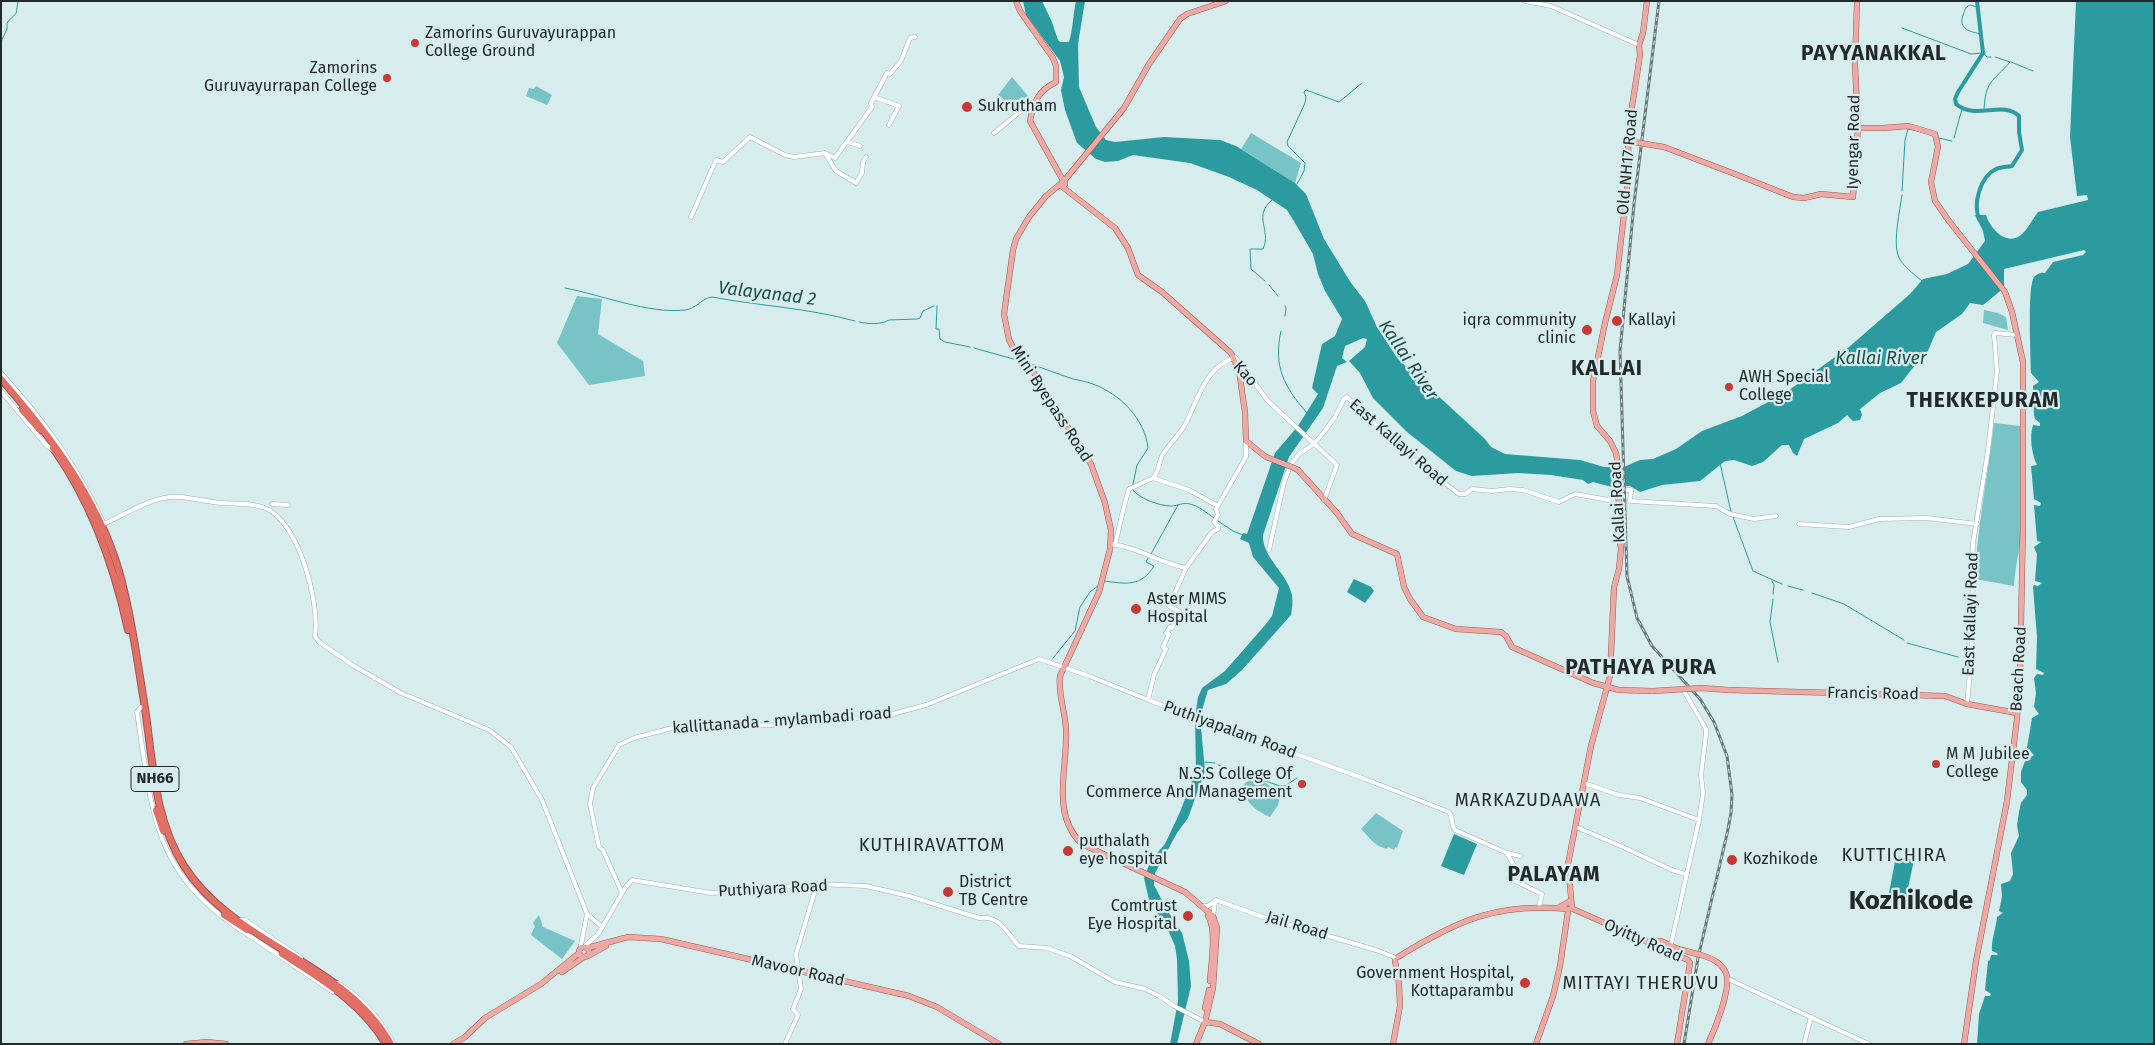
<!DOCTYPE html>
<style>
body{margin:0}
#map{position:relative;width:2155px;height:1045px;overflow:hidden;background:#d7ecec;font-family:"Fira Sans",sans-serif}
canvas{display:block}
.frame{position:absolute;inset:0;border:2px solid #22292a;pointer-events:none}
</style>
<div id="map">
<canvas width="2155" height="1045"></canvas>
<div class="frame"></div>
</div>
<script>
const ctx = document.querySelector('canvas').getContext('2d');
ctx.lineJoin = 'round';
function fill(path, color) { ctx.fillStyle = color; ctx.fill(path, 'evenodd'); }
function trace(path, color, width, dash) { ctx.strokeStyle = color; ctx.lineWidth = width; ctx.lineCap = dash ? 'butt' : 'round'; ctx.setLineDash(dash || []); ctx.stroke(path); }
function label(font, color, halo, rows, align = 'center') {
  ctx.font = font + ' "Fira Sans",sans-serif'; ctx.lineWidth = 4.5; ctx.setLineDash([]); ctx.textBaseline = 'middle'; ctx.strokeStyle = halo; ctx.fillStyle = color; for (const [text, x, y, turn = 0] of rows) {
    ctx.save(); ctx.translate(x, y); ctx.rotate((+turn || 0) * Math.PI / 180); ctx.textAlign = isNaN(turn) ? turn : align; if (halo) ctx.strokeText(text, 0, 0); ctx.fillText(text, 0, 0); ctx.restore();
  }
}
fill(new Path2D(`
 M1012 77 1028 96 1016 108 998 95Z
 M536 86 552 95 547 105 526 96 529 88 534 89Z
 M1251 133 1301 163 1295 183 1241 149Z
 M577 296 602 299 598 334 643 361 645 376 589 385 557 343Z
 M1984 310 1998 313 2006 317 2008 330 1983 323Z
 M1994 423 2020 426C2022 459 2026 492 2023 524 2021 545 2015 565 2014 586L1975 579C1977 527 1988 475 1994 423Z
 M1252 778 1264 782 1281 794 1278 805 1270 817C1262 814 1251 807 1247 799L1243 797 1244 784Z
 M1376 813 1403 831 1397 848 1395 847 1394 850 1388 847 1387 849C1374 846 1369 837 1361 829Z
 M539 915 543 927 575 941 562 959 531 935 535 926 533 923Z`), '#77c3c6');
fill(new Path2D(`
 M1023 1H1042L1052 22 1058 40 1060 42H1069C1073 29 1073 14 1076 1H1085L1078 44 1079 87 1096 127 1106 140 1115 142 1164 137 1220 140 1236 146 1295 183 1306 194 1324 239 1351 283 1365 301 1377 327 1398 359 1485 439 1491 447 1505 454 1580 460 1604 467H1624L1640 460 1653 459 1676 449 1702 431 1742 416 1785 393 1849 347 1910 294 1923 279 1947 274 1968 264 1985 241 1983 231 1975 215H1986C1990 227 2003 244 2018 237 2027 232 2032 219 2038 212L2088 200 2087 195 2077 196 2070 137 2076 1H2154V1044H1977L1979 1014 1985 996H1990L1991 994 1985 990 1988 961 1990 960 1991 955H1998L1997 953 1992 951C1991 940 1996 929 1997 917L2003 913 1999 911 2002 897 2001 884 2010 881 2013 874 2011 853 2019 836 2017 825 2019 812 2021 803 2027 795V790L2021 782V772L2025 761 2034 755 2027 748 2032 718 2039 714 2034 707 2036 693 2034 678 2037 674 2043 675 2044 673 2036 669 2037 637 2033 587 2034 585 2038 586 2042 583 2035 581 2037 554 2034 547 2041 542 2037 541 2034 505 2040 506 2041 503 2034 499 2031 466 2037 465C2032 455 2029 437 2033 425L2040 426V423L2035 419 2034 415 2033 386 2039 382 2031 373C2031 357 2027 288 2034 277 2037 274 2041 272 2045 273L2053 262 2083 255 2086 252 2084 250 2004 269V288L1983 305 1970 303 1962 314 1936 332 1927 353 1915 365 1901 383 1880 393 1860 409 1862 415 1860 420 1853 421 1847 415 1838 423 1804 439 1797 456 1793 453 1789 445H1782L1763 462 1752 466 1734 460 1725 461 1700 481 1662 485 1640 492 1630 486 1612 487 1593 482 1588 484 1583 480 1551 475 1518 473 1472 476 1456 471 1407 432 1373 398 1360 373 1349 361 1365 347 1367 339 1363 338 1345 346 1342 358 1347 362 1337 366 1323 408 1289 457 1263 535C1262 558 1287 572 1292 595 1293 601 1292 609 1291 615L1242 670 1226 684 1208 690 1200 717 1205 771 1188 818 1177 833 1155 873 1154 885 1167 910 1182 933 1189 961 1191 986 1177 1044H1170L1178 1001 1177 959 1175 946 1168 930 1149 900 1144 878 1151 860 1165 844 1180 812 1196 770 1195 718 1198 697 1202 688 1225 671 1266 624 1272 616 1279 588 1253 557 1249 543 1240 539 1243 533 1247 534 1275 453 1298 426 1318 394 1312 388 1322 344 1335 336 1342 319 1325 291 1318 274 1313 254 1295 223 1287 210 1257 190 1229 177 1190 163 1133 155 1118 161 1105 162 1096 159 1077 143 1065 110 1061 90 1064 77 1060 61 1026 15Z
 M1354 579 1371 587 1374 591 1365 603 1347 592Z
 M1454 834 1477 844 1464 875 1441 866Z
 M1896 856 1914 860 1905 902 1888 898Z`), '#2b9ba0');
trace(new Path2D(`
 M1977 7 1970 5C1965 7 1965 10 1963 15 1958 29 1970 32 1982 34
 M1902 28 1971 54 1983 53 1987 57H1991
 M1 42 7 29V23C18 9 15 21 18 1
 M2011 62 2033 71
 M1984 111C1985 80 1993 82 2010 62L1995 57
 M1939 138 1952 141
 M1954 138 1962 109
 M1297 184 1304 171 1305 163 1288 146 1287 142 1305 103 1306 97 1304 92 1306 90 1339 102 1362 83
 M1902 191 1905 140 1908 129 1918 131
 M1902 195C1900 210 1893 241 1898 255 1901 265 1914 274 1922 281
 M1265 281 1251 269 1250 249H1263C1272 229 1252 217 1272 200
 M1269 285 1278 296
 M565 288C602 295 648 314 685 310 696 309 702 298 712 297 760 306 808 308 855 321
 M937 306 936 329H939L940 339 945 342 970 347
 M1285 316 1286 308 1285 306
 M859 322C868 324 881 325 889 320L917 319 920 318 923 311 934 306
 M1281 331C1273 366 1284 387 1307 413
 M974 348 1024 362
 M1031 364C1043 368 1055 373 1067 377 1075 380 1085 381 1093 384 1120 394 1145 419 1148 448L1137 465 1133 484
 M1720 463 1731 512
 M1132 489C1138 498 1159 506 1171 506 1177 506 1184 502 1190 504 1199 506 1207 513 1214 518
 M1733 517 1753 571 1782 584
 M1218 521 1233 531 1243 535
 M1151 554 1178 505
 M1104 581C1127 584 1141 587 1154 566L1146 562 1148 558
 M1772 581 1774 585 1773 594
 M1788 586 1803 590
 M1812 593 1844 604 1904 640
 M1773 599 1770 622 1778 662
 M1907 643 1958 657
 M1053 658 1075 631 1080 607 1090 592 1099 585
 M1205 762 1215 763
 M1218 765 1280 786H1285L1297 778`), '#2b9ba0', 1);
trace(new Path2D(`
 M1977 1 1983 53 1958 92 1955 99 1956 104C1976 121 2002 100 2019 116V132L2022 150 2012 166C2007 167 2000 167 1996 169 1980 177 1973 203 1979 219`), '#2b9ba0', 4);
const minor = new Path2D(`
 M1525 1 1551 6 1639 45
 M874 97 899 106 889 125
 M994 133 1017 114 1034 103
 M848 142 860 146
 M866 157 863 162 862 173 856 183 836 171 825 153 835 158 872 107 871 103 887 73 890 74 901 61 910 38 915 37
 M691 217 716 160 723 162 750 137 785 155 794 157 825 153
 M1 373C44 421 77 465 104 524 124 515 143 502 164 498 180 494 196 500 213 502 230 505 248 501 265 508 299 521 320 604 315 636L319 642 354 666 401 693 489 730 511 747 542 800 587 914 580 950
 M1 391 46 445 53 450
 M1153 478C1160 471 1158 462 1163 454 1170 443 1180 434 1186 423 1199 397 1205 368 1235 357L1268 401 1337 465 1324 500
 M272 504 288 505
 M1799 524 1849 527 1879 519 1926 518 1977 524
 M1111 544C1138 547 1160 563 1186 568L1212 532 1218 529V526L1214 522 1218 515 1216 509 1246 457V441
 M1115 545C1120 525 1123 507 1129 489L1153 478 1189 490 1218 506
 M1269 550 1284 482 1291 464 1299 454 1314 444 1324 432 1335 417 1344 399 1347 397 1405 453 1459 494H1465L1472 489 1492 491 1510 489 1523 490 1559 502 1575 494 1609 500 1614 490H1631L1630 501 1716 506 1730 514 1754 519 1776 516
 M1148 700 1154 675 1166 649 1163 647 1169 634 1166 633 1170 627 1172 628C1175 623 1181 619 1180 612L1169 606 1186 568
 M1967 704 1972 650 1973 543 1988 451 1997 371 1994 335 1995 333 2017 335
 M141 707 137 712C153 817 152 875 251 937
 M1584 783 1619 795 1640 798 1699 820
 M1576 827 1623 847 1672 870 1685 874
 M1507 853 1520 856
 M622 893 603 850 599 847 590 804 593 788 619 745 634 738 672 728 775 725 885 716 926 705 1039 659 1089 676 1151 701 1365 779 1449 812C1454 818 1450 824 1455 830L1507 853 1514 866 1509 878 1542 894 1539 907
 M1216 900 1263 917 1376 950 1394 957
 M1201 906H1208L1216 900
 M587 914 602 927
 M1213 916 1215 902
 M240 920H245L301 958
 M250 936 333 992
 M1671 944 1699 820 1703 793 1701 775 1706 734V729L1684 691
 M584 947 599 933 625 888 632 880 711 893 817 884 866 886 909 896 979 918C1000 915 1006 932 1019 946L1047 948 1070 956 1115 982 1145 989 1159 996 1174 1006 1205 1022
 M1728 979 1869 1044
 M338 983C363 999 380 1018 394 1044
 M785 1044 798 1015 793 1009 801 989 796 954 817 884
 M1804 1044 1811 1017`);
const major = new Path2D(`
 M1016 1 1020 11 1053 58 1056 66V82C1038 91 1034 101 1030 121L1065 184
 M1858 128H1883L1909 126 1935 134 1938 147 1931 182 1935 201 1949 221 2005 292 2012 312 2023 362V525L2020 676 2017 718 2007 801 1976 961 1964 1044
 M1735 174 1793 197 1804 198 1821 194 1853 197 1858 128 1855 64 1857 1
 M1060 185 1115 228 1128 248 1138 275 1162 292 1231 353 1239 371 1245 412 1246 441 1266 457
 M1617 459 1616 453 1610 441 1597 426 1593 411V381L1605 323 1617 275 1629 170 1628 141 1631 113 1640 55 1639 45 1643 33 1647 1
 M1292 467 1298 470 1337 513 1352 534 1397 554 1404 587 1410 599 1423 617 1456 629 1501 632 1506 636 1512 647 1593 683 1619 690 1653 691
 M1728 690 1945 696 1967 704 2017 713
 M1558 908 1570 901
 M1572 908 1568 864 1591 746 1610 676 1614 587 1619 569 1621 549 1618 527 1620 512 1618 494
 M1573 909 1688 960 1690 963 1677 1044
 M1208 916C1217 929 1211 965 1210 981
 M1653 946 1656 941H1661L1678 949
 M579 952a5 5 0 1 1 10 0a5 5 0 1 1-10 0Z
 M587 948 628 937 661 939 909 996 937 1007 999 1044
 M1701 955C1711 958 1721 962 1726 973 1732 987 1715 1029 1708 1044
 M588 956 606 946
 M1398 957C1456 921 1497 902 1568 909
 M562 972 584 957
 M1205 1008 1209 990
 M1205 1022 1220 1024 1259 1044
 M186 1044 207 1042 226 1044
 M453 1044 465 1037 485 1018 541 984 579 953
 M1196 1044 1205 1022 1213 988 1217 928 1213 916 1185 892 1082 844C1050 814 1068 768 1066 729 1065 711 1058 694 1060 676L1099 592 1110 549 1111 530 1105 503 1091 464 1029 365 1014 349 1009 340 1004 314 1013 250 1016 239 1029 217 1046 196 1064 181 1124 108 1149 64 1180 19 1187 14 1226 1
 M1393 1044 1400 1006 1399 984 1395 961
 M1536 1044 1553 996 1560 966 1568 911`);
const highway = new Path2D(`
 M1 379C51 436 97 497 119 571 131 614 137 659 144 702 153 758 153 817 184 866 234 945 345 961 391 1044
 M22 410 40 430
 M53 448C92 503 114 565 128 630
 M156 810 163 831
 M224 915 247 930
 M282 954C322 980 361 1002 386 1044`);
trace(minor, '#9db1b1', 5);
trace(major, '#9e5651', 6);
trace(highway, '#9e5651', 8);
trace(minor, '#fff', 4);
trace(major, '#eda9a3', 5);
trace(highway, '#e16f66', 6);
const rail = new Path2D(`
 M1659 1 1634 204 1620 351 1627 576 1637 618 1652 646 1700 699 1714 722 1727 756 1732 795 1731 813 1727 834 1698 958 1684 1044`);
trace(rail, '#6b7878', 3);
trace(rail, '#d7ecec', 1, [4]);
const majorBridge = new Path2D(`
 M1628 141 1664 147 1735 174
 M1266 457 1292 467
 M1617 459 1618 494
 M1653 691 1702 688 1728 690
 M1678 949 1701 955`);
trace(majorBridge, '#9e5651', 6, []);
trace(majorBridge, '#eda9a3', 5);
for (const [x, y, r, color] of [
 [415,43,5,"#c83936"],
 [387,78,5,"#c83936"],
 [967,107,6,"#c83936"],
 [1617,321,6,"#c83936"],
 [1587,330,6,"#c83936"],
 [1729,387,5,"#c83936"],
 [1136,609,6,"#c83936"],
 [1936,764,5,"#c83936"],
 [1302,784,5,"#c83936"],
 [1068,851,6,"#c83936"],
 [1732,860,6,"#c83936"],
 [948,892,6,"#c83936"],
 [1188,916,6,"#c83936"],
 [1525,983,6,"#c83936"]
]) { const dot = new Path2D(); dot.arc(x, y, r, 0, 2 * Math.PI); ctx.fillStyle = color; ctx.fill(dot); trace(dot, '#d7ecec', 2); }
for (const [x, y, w] of [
 [155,779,48]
]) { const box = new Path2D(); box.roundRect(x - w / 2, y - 12.5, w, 25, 4); ctx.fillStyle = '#d7ecec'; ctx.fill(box); trace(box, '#22292a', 1); }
label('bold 15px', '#22292a', null, [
 ["NH66",155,779]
]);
label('16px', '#22292a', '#d7ecec', [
 ["Zamorins Guruvayurappan",425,34],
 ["College Ground",425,52],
 ["Zamorins",377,69,"right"],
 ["Guruvayurrapan College",377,87,"right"],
 ["Sukrutham",978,107],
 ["iqra community",1576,321,"right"],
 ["clinic",1576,339,"right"],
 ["Kallayi",1628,321],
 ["AWH Special",1739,378],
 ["College",1739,396],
 ["Aster MIMS",1147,600],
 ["Hospital",1147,618],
 ["M M Jubilee",1946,755],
 ["College",1946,773],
 ["N.S.S College Of",1292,775,"right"],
 ["Commerce And Management",1292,793,"right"],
 ["puthalath",1079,842],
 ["eye hospital",1079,860],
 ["Kozhikode",1743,860],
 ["District",959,883],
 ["TB Centre",959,901],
 ["Comtrust",1177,907,"right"],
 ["Eye Hospital",1177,925,"right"],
 ["Government Hospital,",1514,974,"right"],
 ["Kottaparambu",1514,992,"right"]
], 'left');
label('16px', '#22292a', '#d7ecec', [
 ["Iyengar Road",1854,142,-89],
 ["Old NH17 Road",1628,162,-85],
 ["Kao",1245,374,48],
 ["Mini Byepass Road",1051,404,57],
 ["East Kallayi Road",1398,443,41],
 ["Kallai Road",1618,502,-93],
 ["East Kallayi Road",1971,614,-88],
 ["Beach Road",2019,669,-87],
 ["Francis Road",1873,694,1],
 ["kallittanada - mylambadi road",782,721,-4],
 ["Puthiyapalam Road",1230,730,20],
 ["Puthiyara Road",773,889,-3],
 ["Jail Road",1297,926,17],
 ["Oyitty Road",1643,941,24],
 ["Mavoor Road",798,971,13]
]);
label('italic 18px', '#1d4c4e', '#d7ecec', [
 ["Valayanad 2",767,294,7],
 ["Kallai River",1881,359],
 ["Kallai River",1408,360,56]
]);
ctx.letterSpacing = '1px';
label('18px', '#22292a', '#d7ecec', [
 ["MARKAZUDAAWA",1528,801],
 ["KUTHIRAVATTOM",932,846],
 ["KUTTICHIRA",1894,856],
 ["MITTAYI THERUVU",1641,984]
]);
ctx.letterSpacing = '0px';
ctx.letterSpacing = '1px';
label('bold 21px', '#22292a', '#d7ecec', [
 ["PAYYANAKKAL",1874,54],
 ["KALLAI",1607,369],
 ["THEKKEPURAM",1983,401],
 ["PATHAYA PURA",1641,668],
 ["PALAYAM",1554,875]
]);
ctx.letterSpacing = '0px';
label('bold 26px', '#22292a', '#d7ecec', [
 ["Kozhikode",1911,902]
]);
</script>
